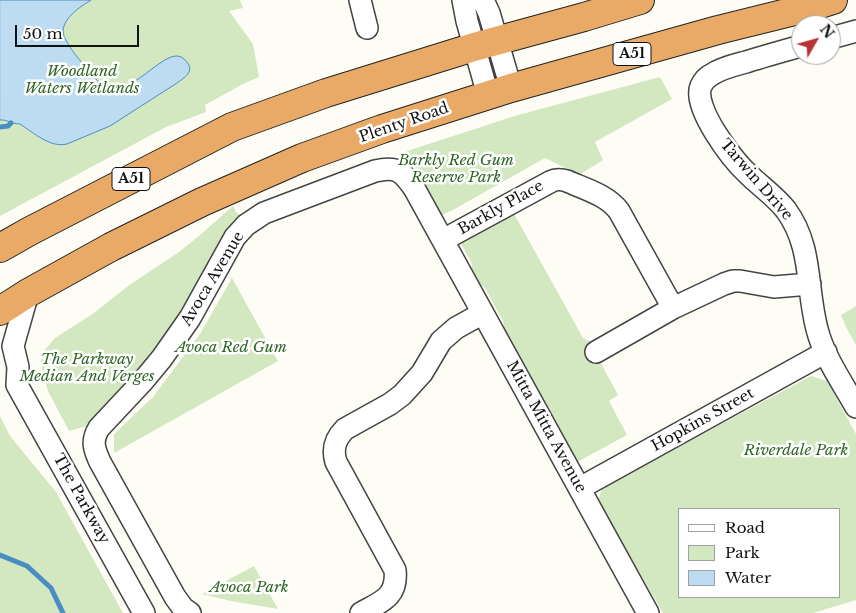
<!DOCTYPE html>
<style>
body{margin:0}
#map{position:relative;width:856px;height:613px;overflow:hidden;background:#fefdf5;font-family:"Libre Baskerville",serif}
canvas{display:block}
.legend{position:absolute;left:678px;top:508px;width:162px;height:90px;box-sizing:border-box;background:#fff;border:1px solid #a0a0a0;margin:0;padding:6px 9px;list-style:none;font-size:15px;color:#111}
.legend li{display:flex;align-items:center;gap:10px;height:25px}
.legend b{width:25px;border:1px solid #a0a0a0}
.north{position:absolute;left:791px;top:15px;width:50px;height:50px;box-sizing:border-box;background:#fff;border:1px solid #a0a0a0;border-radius:50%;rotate:52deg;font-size:14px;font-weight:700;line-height:20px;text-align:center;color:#111}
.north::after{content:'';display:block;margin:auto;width:18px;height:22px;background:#b83232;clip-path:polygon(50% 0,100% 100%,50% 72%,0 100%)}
.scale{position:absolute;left:15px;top:25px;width:124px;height:22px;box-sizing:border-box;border:2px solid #111;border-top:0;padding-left:6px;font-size:15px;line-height:18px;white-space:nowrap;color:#111;-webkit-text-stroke:4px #fff;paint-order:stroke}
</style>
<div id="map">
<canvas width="856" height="613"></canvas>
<ul class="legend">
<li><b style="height:6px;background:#fff"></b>Road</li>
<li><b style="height:14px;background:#d3e7c0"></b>Park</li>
<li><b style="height:14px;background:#bddcf2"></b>Water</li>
</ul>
<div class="north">N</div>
<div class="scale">50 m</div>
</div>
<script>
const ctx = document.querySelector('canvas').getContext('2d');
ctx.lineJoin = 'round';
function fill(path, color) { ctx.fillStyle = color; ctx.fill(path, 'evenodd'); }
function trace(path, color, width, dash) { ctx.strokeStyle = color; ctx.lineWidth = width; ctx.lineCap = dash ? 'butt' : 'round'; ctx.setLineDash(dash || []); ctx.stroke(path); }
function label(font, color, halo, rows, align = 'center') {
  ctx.font = font + ' "Libre Baskerville",serif'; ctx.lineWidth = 5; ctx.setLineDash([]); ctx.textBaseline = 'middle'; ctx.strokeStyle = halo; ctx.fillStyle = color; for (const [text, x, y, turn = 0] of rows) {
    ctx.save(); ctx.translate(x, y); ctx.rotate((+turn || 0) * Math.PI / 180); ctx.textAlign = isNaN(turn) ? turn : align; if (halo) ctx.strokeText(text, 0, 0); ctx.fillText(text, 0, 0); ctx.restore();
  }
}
fill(new Path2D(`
 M0 0H240L243 8 229 11 253 44 259 77 243 84 205 105 206 112 166 127 0 216Z
 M660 77 672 99 595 142 603 160 579 175 545 158 451 211 442 215 407 151 518 115Z
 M233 206 236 212 243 217 164 344 90 425 69 431 48 391 43 374 41 361 44 351 49 345 55 338 94 313 128 286 179 252 200 235Z
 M513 212 583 338 589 341 618 395 609 401 627 435 577 462 572 455 505 334 503 321 485 288 477 282 471 270 472 265 471 262 460 242Z
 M232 278 278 361 114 453V434L153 397 200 334Z
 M856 306V345L846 327 841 315Z
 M811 376 827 381 856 434V600L813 613H663L598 501 602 488ZM680 509H840V597H680Z
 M0 416 10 436 56 492 123 613H0Z
 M254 566 278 609 231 601 202 594Z`), '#d3e7c0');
const water = new Path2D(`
 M0 0H91C80 7 64 17 63 31 63 44 92 74 101 85 101 85 107 89 108 89 135 95 168 43 184 59 196 70 187 76 177 83L110 126 67 144C50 148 34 133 20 124 12 124 6 119 0 120Z`);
fill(water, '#bddcf2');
trace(water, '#4a8dc4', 1);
trace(new Path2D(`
 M0 127 8 126 11 123
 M0 555 27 566 51 588 63 613`), '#4a8dc4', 5);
const minor = new Path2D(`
 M360 0 367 28
 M463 0 467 21 488 95
 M483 0 489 13 511 88
 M831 38 856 31
 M801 46C783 51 765 56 746 62 735 65 721 68 711 75 707 77 703 82 701 86 692 107 732 159 747 173 760 186 775 196 786 210 813 247 806 288 817 329 824 357 842 382 856 407
 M443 240 550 182C556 179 560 179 567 181 585 189 607 195 619 211L673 308 724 284 733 281H740L774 287 810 284
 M28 293 13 346 18 367 17 385 144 613
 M596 352 673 308
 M580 488 826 352
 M190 613 183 608 175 597 100 462C94 449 91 441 99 428L143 381 162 358 190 318 235 237 246 225 264 213 375 171C397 166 402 171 414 188L648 613
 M361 613C381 602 398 597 395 570L336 462C332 449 335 439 345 429L390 404 402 395 422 373 441 341 456 328 483 313`);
const highway = new Path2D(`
 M0 248 30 231 232 127 326 93 474 47 584 17 640 0
 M0 311 28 293 111 247 202 202 302 158 382 129 511 88 718 30 811 7 833 0`);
trace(minor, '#444', 24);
trace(highway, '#222', 30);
trace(minor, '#fff', 21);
trace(highway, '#e9aa68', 28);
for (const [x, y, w] of [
 [632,54,38],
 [131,179,38]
]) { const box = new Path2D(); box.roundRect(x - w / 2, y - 11.5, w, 23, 4); ctx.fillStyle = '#fff'; ctx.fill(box); trace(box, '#111', 1); }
label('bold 14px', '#111', null, [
 ["A51",632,54],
 ["A51",131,179]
]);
label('italic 15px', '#2f6525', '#fff', [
 ["Woodland",82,72],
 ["Waters Wetlands",82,89],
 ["Barkly Red Gum",456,161],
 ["Reserve Park",456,178],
 ["Avoca Red Gum",231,348],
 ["The Parkway",87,360],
 ["Median And Verges",87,377],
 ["Riverdale Park",796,451],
 ["Avoca Park",249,588]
]);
label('15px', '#111', '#fff', [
 ["Plenty Road",404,123,-19],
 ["Tarwin Drive",756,180,49],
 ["Barkly Place",501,208,-29],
 ["Avoca Avenue",213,279,-59],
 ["Hopkins Street",703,420,-29],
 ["Mitta Mitta Avenue",546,427,61],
 ["The Parkway",81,499,61]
]);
</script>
